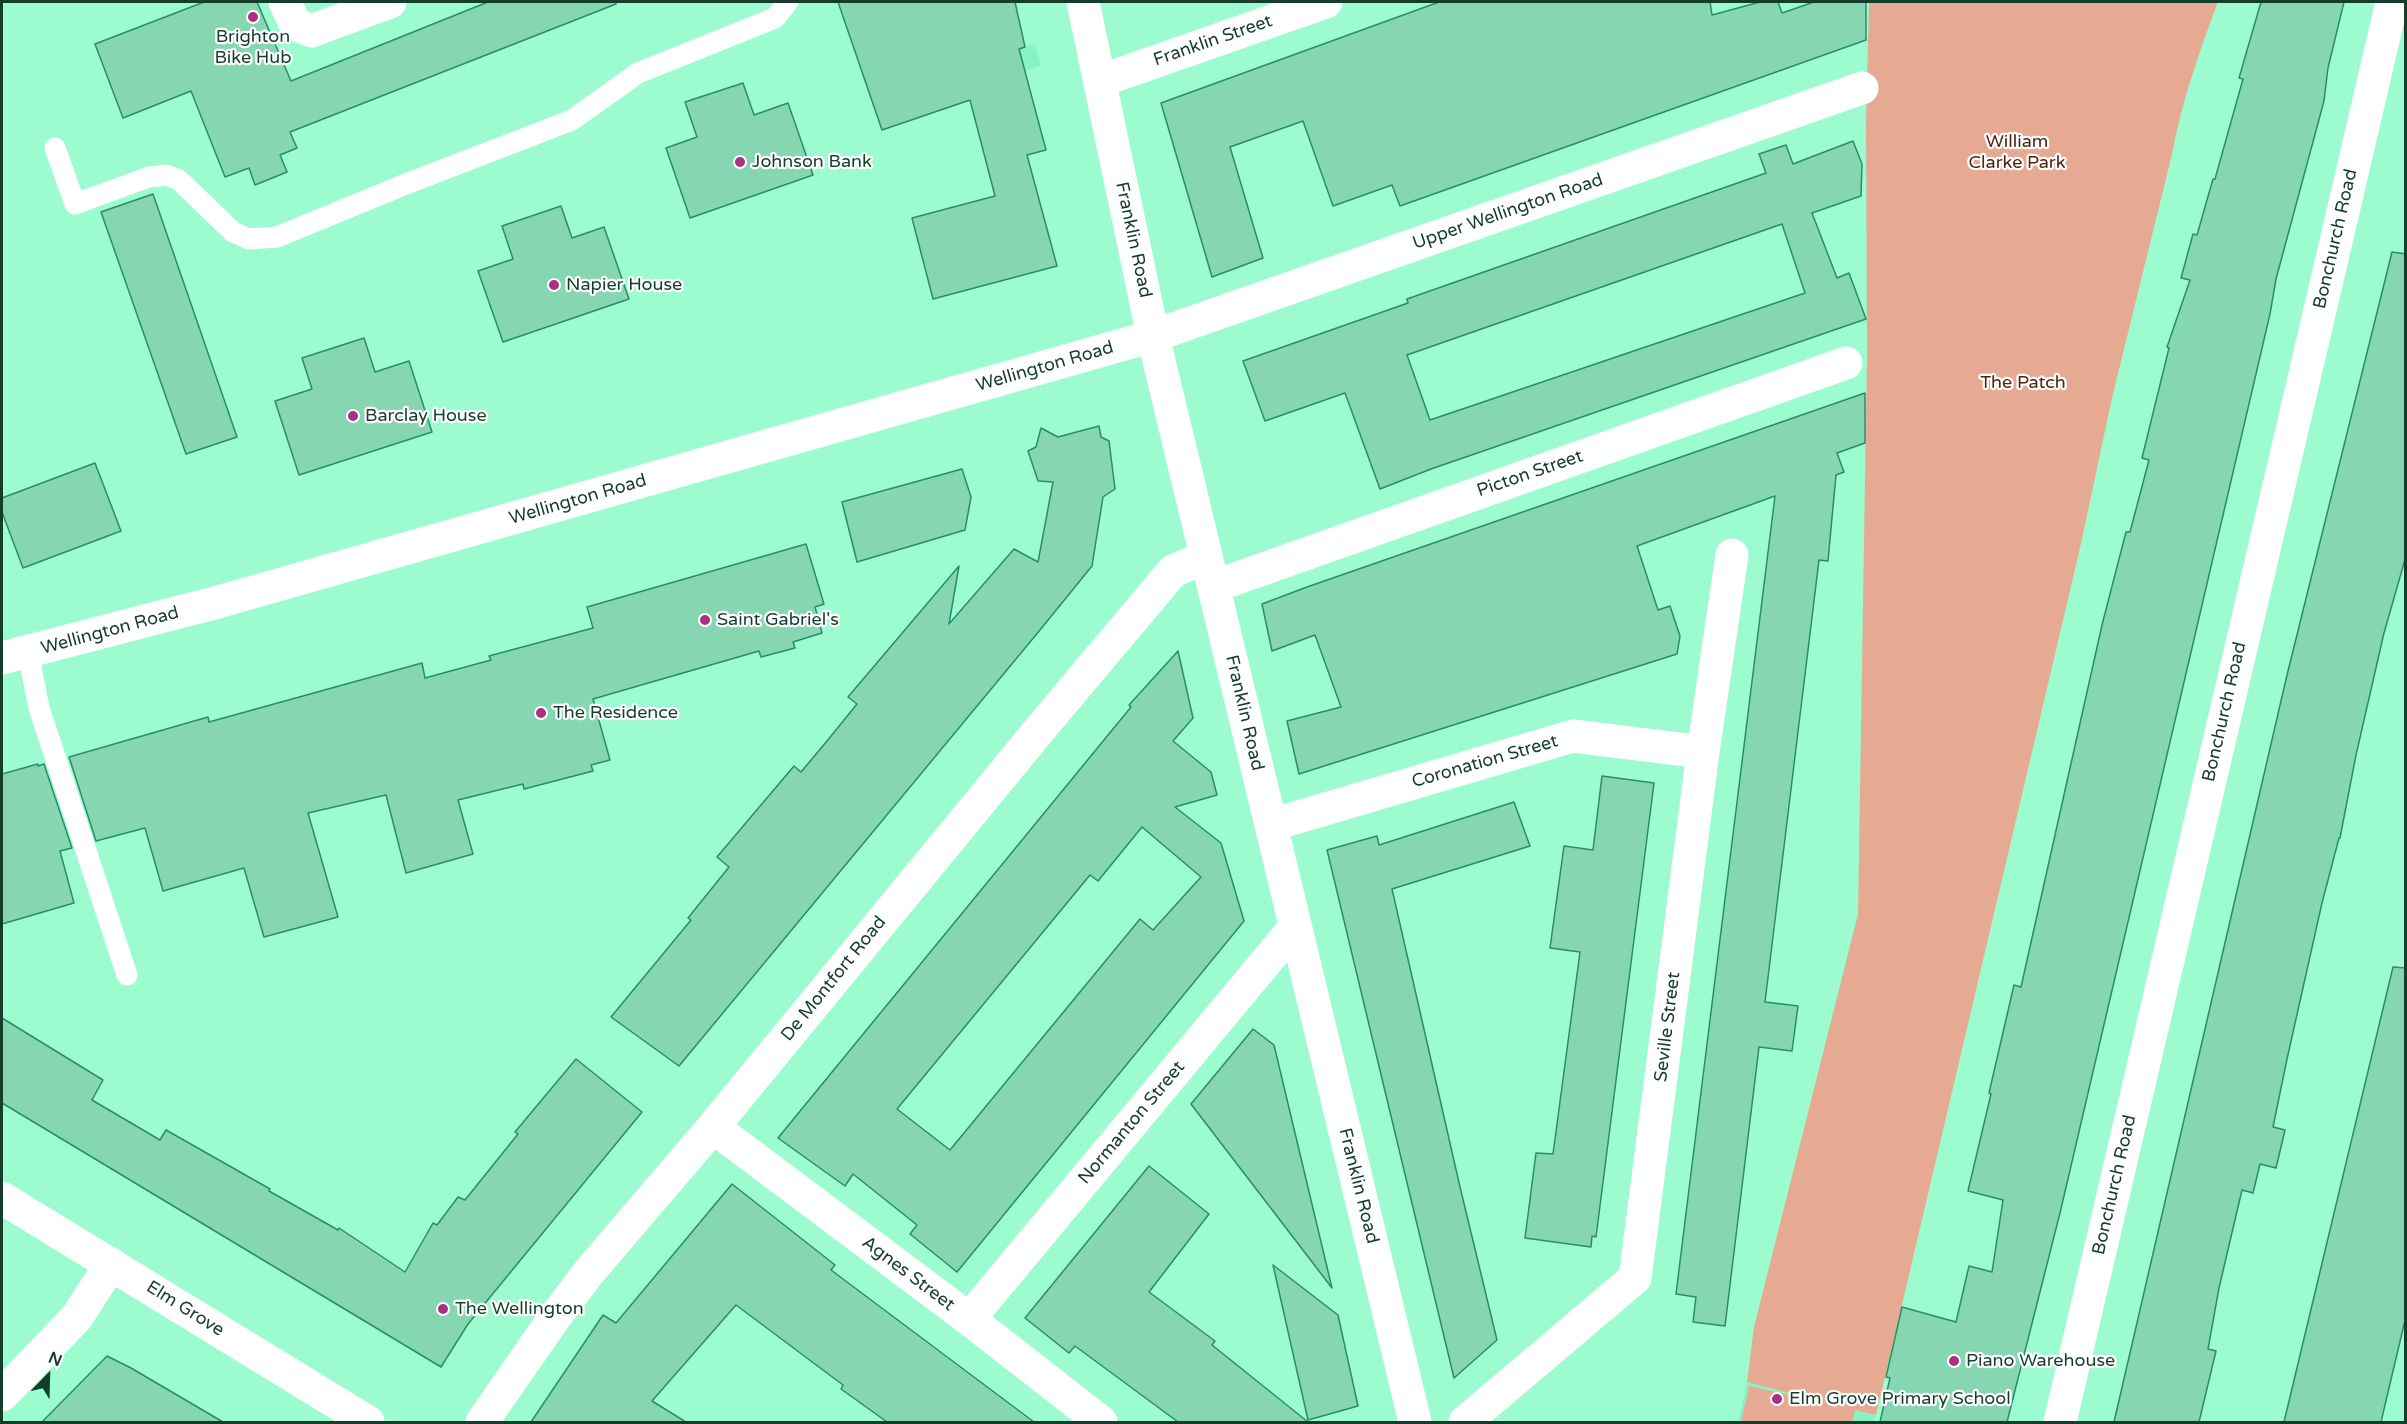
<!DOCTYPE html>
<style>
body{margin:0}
#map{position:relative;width:2407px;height:1424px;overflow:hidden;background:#9cfcd0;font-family:"Varela Round",sans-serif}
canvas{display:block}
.frame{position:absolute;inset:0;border:3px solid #143d2c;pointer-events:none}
.north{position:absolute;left:18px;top:1346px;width:60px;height:60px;-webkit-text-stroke:4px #fff;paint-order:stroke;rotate:23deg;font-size:16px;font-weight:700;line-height:24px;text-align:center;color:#143d2c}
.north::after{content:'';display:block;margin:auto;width:21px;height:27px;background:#143d2c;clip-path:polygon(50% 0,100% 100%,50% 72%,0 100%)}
</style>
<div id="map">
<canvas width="2407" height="1424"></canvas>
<div class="frame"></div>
<div class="north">N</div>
</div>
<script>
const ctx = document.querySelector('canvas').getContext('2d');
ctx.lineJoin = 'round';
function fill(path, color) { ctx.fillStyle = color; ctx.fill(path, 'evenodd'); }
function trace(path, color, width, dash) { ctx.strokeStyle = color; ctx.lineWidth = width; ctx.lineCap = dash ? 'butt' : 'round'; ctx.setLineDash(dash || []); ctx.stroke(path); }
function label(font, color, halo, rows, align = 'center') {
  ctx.font = font + ' "Varela Round",sans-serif'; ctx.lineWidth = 4.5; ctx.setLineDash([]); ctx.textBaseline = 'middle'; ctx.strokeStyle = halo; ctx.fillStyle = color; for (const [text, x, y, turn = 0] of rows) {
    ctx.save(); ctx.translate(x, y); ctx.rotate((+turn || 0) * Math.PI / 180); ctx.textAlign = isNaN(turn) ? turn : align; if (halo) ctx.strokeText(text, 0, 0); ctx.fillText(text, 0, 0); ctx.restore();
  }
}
fill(new Path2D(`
 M1035 44 1041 66 979 82 973 61Z
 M1747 1382 1876 1415 1874 1422H1738Z`), '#88f2c4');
fill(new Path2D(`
 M1869 2H2218C2199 52 2182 101 2172 154L2112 398 2080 548 1876 1415 1855 1410 1852 1422H1741L1749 1386 1835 1405 1747 1382 1754 1327 1858 914 1867 355 1866 126Z`), '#e6aa92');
const building = new Path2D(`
 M204 2H257L291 81 488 2H616V4L290 132 297 148 280 155 287 172 255 185 249 168 225 177 191 91 123 118 95 44Z
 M838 2H1015L1025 47 1019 49 1046 150 1027 155 1057 266 933 299 912 218 995 196 970 100 882 130Z
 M1439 2H1710L1712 15 1760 2H1778L1782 13 1814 2H1866V40L1400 206 1392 185 1333 206 1303 121 1230 147 1263 258 1212 277 1161 103Z
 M2261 2H2344L2328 68 2324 101 2276 279 2270 314 2060 1213 2007 1422H1880L1890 1378 1886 1377 1902 1307 1956 1322 1969 1266 1992 1272 2003 1200 1968 1191 1991 1094 1989 1093 2014 985 2021 987 2102 625 2126 532H2130L2149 460 2142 458 2169 348 2167 347 2190 280 2181 278 2193 234 2197 235 2213 179H2215L2243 79 2239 78Z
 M743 83 754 115 788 103 813 175 690 218 666 148 697 137 685 102Z
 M1853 141 1862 164 1861 196 1812 213 1837 278 1849 273 1866 319 1431 469 1380 489 1345 393 1265 421 1243 361 1408 303 1407 299 1766 173 1759 154 1786 145 1793 164ZM1782 224 1805 293 1430 420 1407 355Z
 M153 194 237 437 186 454 101 212Z
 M561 206 572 238 604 227 629 299 503 342 478 271 513 259 502 226Z
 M2392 252 2406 254V556L2384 633 2356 755 2340 838H2339L2322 903 2287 1059 2273 1127 2285 1130 2276 1168 2260 1164 2253 1193 2242 1190 2219 1288 2208 1349 2216 1351 2199 1422H2114L2287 675Z
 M364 338 375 372 409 361 432 432 299 475 275 401 312 389 302 358Z
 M1865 393V443L1837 453 1844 472 1836 475 1828 561 1819 560 1765 1002 1798 1006 1792 1051 1759 1047 1725 1326 1693 1322 1696 1297 1676 1294 1775 496 1637 546 1658 610 1670 606 1680 636 1677 654 1299 774 1287 721 1341 707 1315 635 1272 651 1262 604 1307 587Z
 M1099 426 1101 437 1109 441 1115 489 1103 497 1092 566 1040 630 679 1066 611 1017 691 920 688 918 729 867 717 857 794 766 801 772 827 741 857 704 848 697 959 566 949 624 1014 549 1038 562 1053 482 1038 481 1028 451 1036 447 1041 428 1058 437Z
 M95 463 121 531 23 568 2 512V498Z
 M962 469 971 497 965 530 857 562 842 502Z
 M806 544 824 604 815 607 822 633 793 642 795 648 761 657 759 651 593 699 610 760 591 765 593 771 524 789 523 784 458 800 473 854 406 873 386 795 308 813 338 917 264 937 244 868 163 891 145 828 96 841 69 757 208 717 209 722 422 663 425 678 491 660 489 656 593 628 587 607Z
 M1178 651 1193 718 1173 741 1211 772 1217 795 1175 807 1221 843 1244 921 957 1272 910 1234 917 1225 853 1174 845 1186 778 1138 1131 707 1129 705ZM1142 827 1201 877 1153 930 1140 919 950 1150 897 1109 1090 875 1098 881Z
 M38 764V766L44 764 72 848 60 851 74 903 2 924V774Z
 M1602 776 1654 783 1596 1237 1592 1236 1591 1247 1525 1238 1536 1153 1553 1154 1580 952 1550 948 1564 846 1593 850Z
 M1514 802 1530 846 1392 889 1460 1187 1497 1340 1454 1378 1327 850 1377 836 1379 845Z
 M2393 967 2406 968V1316L2381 1422H2284Z
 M2 1018 103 1080 92 1100 160 1140 166 1130 270 1189 269 1191 338 1230 339 1228 405 1272 433 1223 437 1225 458 1197 465 1200 518 1134 515 1132 576 1059 642 1112 468 1324 441 1367 2 1103Z
 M1253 1029 1274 1045 1332 1288 1191 1104Z
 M1149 1166 1209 1214 1149 1292 1215 1341 1212 1345 1308 1422H1178L1075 1346 1069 1353 1025 1318Z
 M732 1184 835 1265 831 1270 1034 1422H887L841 1389 843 1385 736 1305 652 1401 686 1422H531L603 1315 616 1323Z
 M1273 1265 1338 1315 1358 1406 1308 1420Z
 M107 1356 131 1368 223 1422H42Z`);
fill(building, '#87d6b2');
trace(building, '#278e68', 1.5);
trace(new Path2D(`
 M55 148 75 204 149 177 166 175 179 180 233 232 249 239 277 237 406 184 572 120 638 73 775 18 788 2
 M28 652 39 708 127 975`), '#fff', 21);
trace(new Path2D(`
 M285 2 295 24 311 31 390 2
 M1083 2 1153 336 1415 1422
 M1100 81 1326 2
 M1215 586 1846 363
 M2 658 218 602 1153 336 1862 88
 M1271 825 1573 736 1703 752
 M713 1127 969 1319 1101 1422
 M969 1319 1295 927
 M2 1395 77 1317 111 1264
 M482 1422 555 1317 589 1272 713 1127 1040 729 1173 571 1206 557
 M1465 1422 1635 1278 1703 752 1732 555
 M2060 1422 2392 2`), '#fff', 33);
trace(new Path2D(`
 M2 1198 368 1422`), '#fff', 33);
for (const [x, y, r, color] of [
 [253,17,6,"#ab3083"],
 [740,162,6,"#ab3083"],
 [554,285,6,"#ab3083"],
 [353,416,6,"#ab3083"],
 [705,620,6,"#ab3083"],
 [541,713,6,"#ab3083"],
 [443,1309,6,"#ab3083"],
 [1954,1361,6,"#ab3083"],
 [1777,1399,6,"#ab3083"]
]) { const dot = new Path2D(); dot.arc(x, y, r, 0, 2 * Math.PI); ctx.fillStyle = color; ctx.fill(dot); trace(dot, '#fff', 2); }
label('18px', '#143d2c', '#fff', [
 ["Brighton",253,37,"center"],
 ["Bike Hub",253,58,"center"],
 ["Johnson Bank",752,162],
 ["Napier House",566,285],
 ["Barclay House",365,416],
 ["Saint Gabriel's",717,620],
 ["The Residence",553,713],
 ["The Wellington",455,1309],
 ["Piano Warehouse",1966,1361],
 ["Elm Grove Primary School",1789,1399]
], 'left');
label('18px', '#143d2c', '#fff', [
 ["Franklin Street",1213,41,-19],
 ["Upper Wellington Road",1508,212,-19],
 ["Bonchurch Road",2336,239,-77],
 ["Franklin Road",1133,240,78],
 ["Wellington Road",1045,367,-16],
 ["Picton Street",1530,474,-19],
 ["Wellington Road",578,500,-16],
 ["Wellington Road",110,631,-15],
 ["Bonchurch Road",2225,712,-77],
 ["Franklin Road",1244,713,77],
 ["Coronation Street",1485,762,-16],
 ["De Montfort Road",834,979,-51],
 ["Seville Street",1668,1027,-83],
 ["Normanton Street",1132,1123,-50],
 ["Bonchurch Road",2115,1185,-77],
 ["Franklin Road",1358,1186,76],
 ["Agnes Street",908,1274,37],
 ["Elm Grove",185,1309,32]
]);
label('18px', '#50230e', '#fff', [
 ["William",2017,142],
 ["Clarke Park",2017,163],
 ["The Patch",2023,383]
]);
</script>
